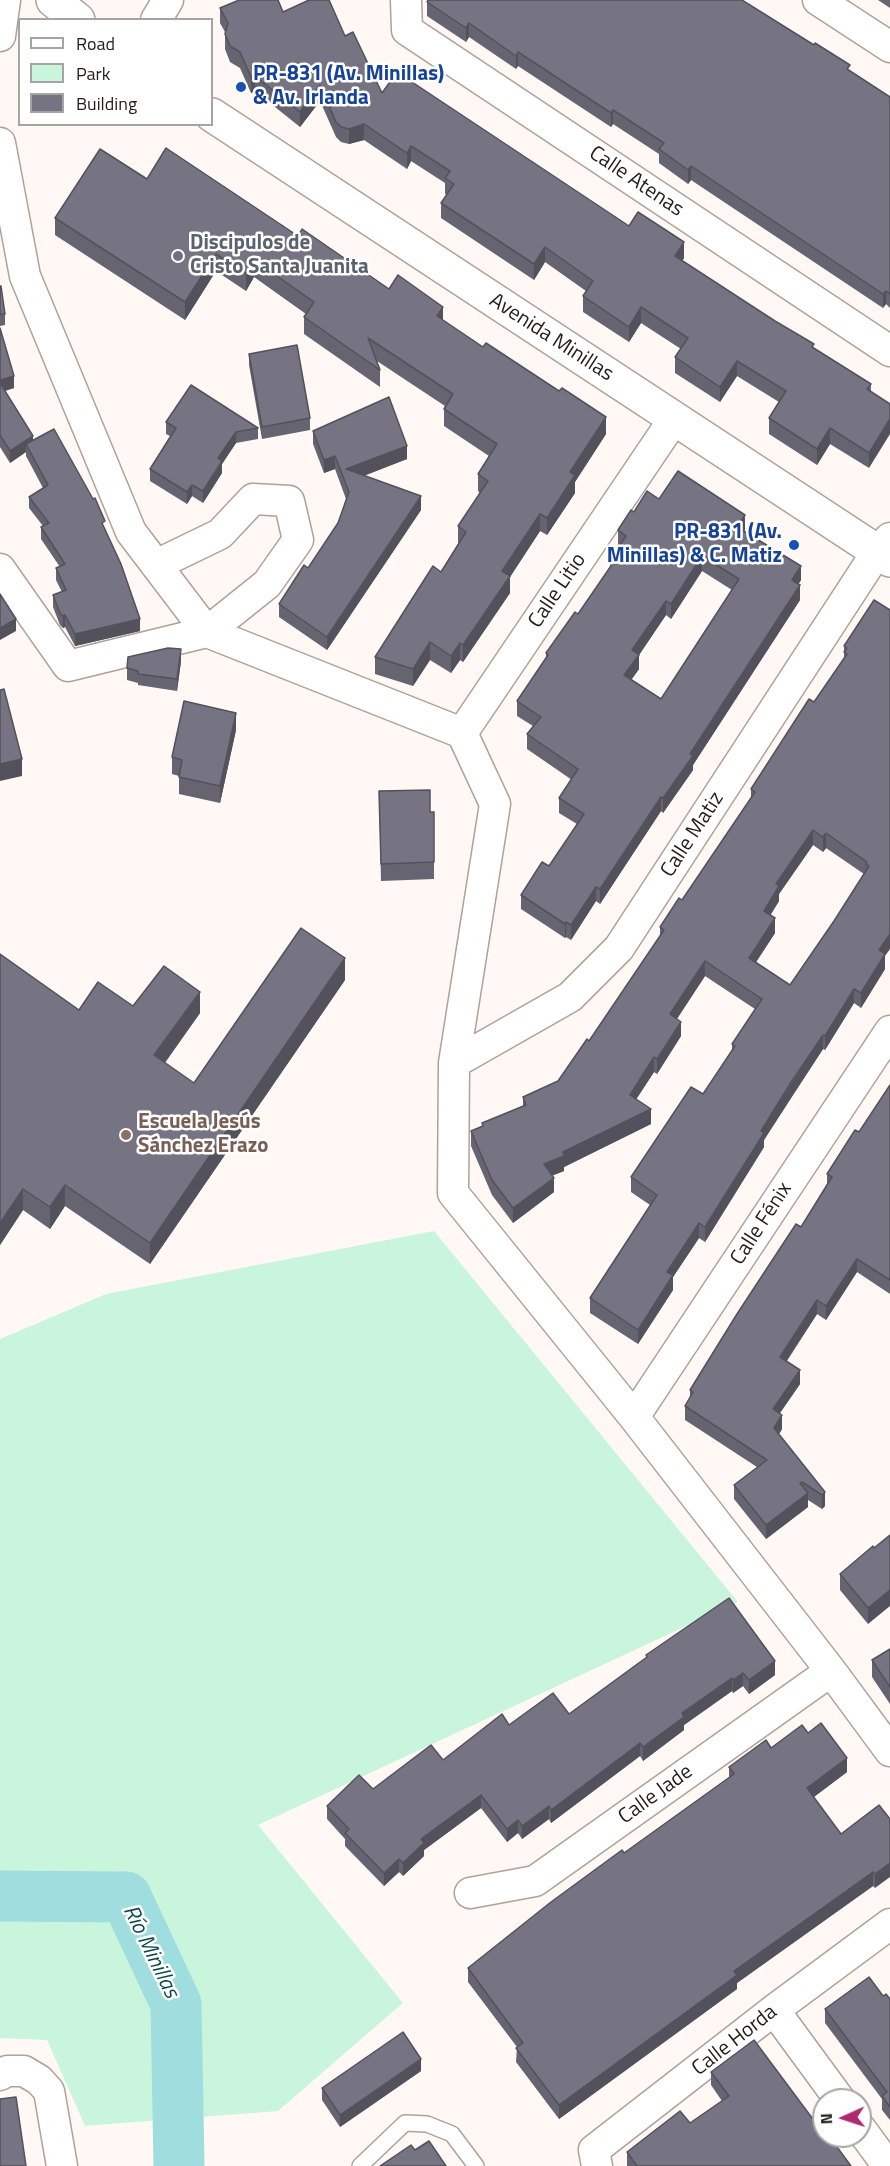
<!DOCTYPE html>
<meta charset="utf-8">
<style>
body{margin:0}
#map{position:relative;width:890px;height:2166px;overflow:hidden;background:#fff8f4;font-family:"Titillium Web",sans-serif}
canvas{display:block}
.legend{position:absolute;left:18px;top:18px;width:195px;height:108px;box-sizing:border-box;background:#fff;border:2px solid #a7a5a3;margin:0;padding:8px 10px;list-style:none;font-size:18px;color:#231d1a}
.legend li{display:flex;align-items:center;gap:12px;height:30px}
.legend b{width:30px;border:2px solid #a7a5a3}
.north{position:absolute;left:812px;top:2088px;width:60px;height:60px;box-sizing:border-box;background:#fff;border:2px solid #a7a5a3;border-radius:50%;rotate:267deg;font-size:16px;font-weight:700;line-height:24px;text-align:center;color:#231d1a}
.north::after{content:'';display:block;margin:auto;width:21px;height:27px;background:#af2a71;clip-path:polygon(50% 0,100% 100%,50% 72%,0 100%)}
</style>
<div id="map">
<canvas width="890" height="2166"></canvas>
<ul class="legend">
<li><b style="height:8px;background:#fff"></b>Road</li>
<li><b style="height:16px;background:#caf5dd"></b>Park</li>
<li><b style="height:16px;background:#767482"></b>Building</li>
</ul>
<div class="north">N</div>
</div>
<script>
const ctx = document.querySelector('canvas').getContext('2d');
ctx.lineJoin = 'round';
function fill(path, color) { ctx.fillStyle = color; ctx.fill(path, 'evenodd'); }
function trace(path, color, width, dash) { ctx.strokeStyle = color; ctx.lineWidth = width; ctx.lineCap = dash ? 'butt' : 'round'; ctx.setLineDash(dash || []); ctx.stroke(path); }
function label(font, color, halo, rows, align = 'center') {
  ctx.font = font + ' "Titillium Web",sans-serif'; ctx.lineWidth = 5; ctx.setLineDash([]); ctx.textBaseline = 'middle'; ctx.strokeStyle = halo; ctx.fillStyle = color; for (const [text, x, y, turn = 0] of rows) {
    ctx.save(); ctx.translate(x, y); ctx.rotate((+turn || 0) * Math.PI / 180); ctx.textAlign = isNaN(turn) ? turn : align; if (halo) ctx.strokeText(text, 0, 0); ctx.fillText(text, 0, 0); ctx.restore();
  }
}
fill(new Path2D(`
 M434 1231 738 1602 258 1825 403 2003 278 2111 85 2126 47 2040 0 2038V1339L106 1294Z`), '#caf5dd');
trace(new Path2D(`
 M0 1896 126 1897 176 2004 179 2166`), '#9fddde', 51);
const service = new Path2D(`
 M360 2166 405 2123 427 2124 452 2134 476 2166`);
const minor = new Path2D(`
 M406 0 407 30 890 351
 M818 0 890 47
 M156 20 168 0
 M0 36 5 0
 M0 143 25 276 131 532 207 632 462 733 495 804 454 1063 453 1193 634 1417 831 1671 890 1751
 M0 569 68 666 207 632 267 584 298 540 289 501 253 499 220 534 156 565
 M462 733 674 419
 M454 1063 570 997 619 948 877 552 890 538
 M634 1417 890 1031
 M470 1893 535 1881 831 1671
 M774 2010 840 2100
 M0 2075 7 2071H24L39 2080 49 2091 62 2166
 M860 2128 888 2166
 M597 2166 594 2150 774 2010 890 1924`);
const tertiary = new Path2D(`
 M53 0 78 20
 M212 115 890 560`);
trace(service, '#b0a199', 18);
trace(minor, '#b0a199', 33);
trace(tertiary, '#b0a199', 36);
trace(service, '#fff', 15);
trace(minor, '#fff', 30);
trace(tertiary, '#fff', 33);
fill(new Path2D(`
 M878 0H890V8Z
 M427 2 850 71 890 97V308L886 304 883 308 691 180 688 184 659 163V154L613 124 611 127 518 66 516 69 469 37 466 42 427 16Z
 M220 8 283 12 345 36 382 93 629 226 684 258 682 261 814 348 871 384 869 468 830 444 817 465 769 434V418L779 402 737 376 720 402 675 373V357L681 349 641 323 629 342 583 312V296L586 291 545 262 534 280 441 218V203L447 194H445V183L411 161 407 169 364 140 349 144 341 142 336 137 320 101 300 127 255 91 251 93 240 68 230 62 225 49V32L220 23Z
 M147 179 298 236 443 320 606 434 575 482V493L547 535 540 531 510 577V593L463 662 460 660 451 673 430 660 413 686 375 674V657L441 572 458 544V526L480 493 478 491V474L489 456 444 426V409L445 406 377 361 380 370V387L304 334V317L306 314 254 277 246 291 216 271 185 320 55 235V218Z
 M0 286 5 314V325L0 326Z
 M0 328 14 388 5 391 33 440 105 530 140 631 75 646 65 627 63 628 60 625 53 607V595L62 592 56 580V568L60 567 41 539V527L43 526 29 508V497L43 488 26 456V452L10 463 0 447Z
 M249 354 310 418V430L262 439 249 365Z
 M166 422 258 428V439L236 443 222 464V473L203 503 192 496 187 504 150 481V469L170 436 166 434Z
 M313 431 407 459 364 476 421 510 327 650 279 617V604L308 568 338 523 346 499 335 469 324 473 313 444Z
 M659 499 745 530 744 531 801 580 798 584 800 600 693 765V770L663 813 661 811 600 904 596 901 571 940 566 937 565 938 521 909V895L549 866 577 824 559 813V798L572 780 527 749V734L533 726 517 716V701L546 658V653L578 614 610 567V561L620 546 618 545V530L634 512ZM702 571 732 590 661 699 631 680 639 669V655L666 615 671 619Z
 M874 600 885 969 861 1008 854 1003 825 1050 823 1049 790 1099 764 1140V1147L705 1242 699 1238 673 1277V1290L638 1344 590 1313V1298L650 1205 631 1192V1177L703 1094 732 1050V1044L755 1009 705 976 677 1019 681 1036 657 1074 654 1072 636 1099 651 1124 564 1167V1171L553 1175 554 1192 513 1223 492 1195 471 1146V1131L482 1126V1123L523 1106V1097L558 1081 589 1041 660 937V927L682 900 751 798V789L814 702 844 659V646ZM813 845 823 852 826 848 864 874 834 921 790 985 756 962 775 933 770 915 779 901V894Z
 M181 661 177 691 138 685V683L127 680V668Z
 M236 730 220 803 179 794V776L172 774V757Z
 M379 791 430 812H434V879L381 881Z
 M0 954 79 1010 133 1006 200 1013 165 1063 194 1083 345 980 150 1264 65 1206 50 1229 23 1210 0 1245Z
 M890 1085V1294L857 1272 826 1320 817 1314 787 1361 800 1384 780 1413 782 1429 779 1434 825 1492V1506L822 1509 808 1500V1507L766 1539 734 1499V1485L757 1467 685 1420V1406L690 1398V1390L801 1227 827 1184V1174L859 1132Z
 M874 1548 868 1624 840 1590V1574Z
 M890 1649V1704L872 1677V1660Z
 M646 1655 775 1675 749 1694 743 1686 733 1693 732 1691 684 1725V1730L643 1761 640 1756 551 1823 549 1819 522 1839 518 1833 507 1842 481 1808 424 1850V1856L403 1876 399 1872 384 1886 345 1846V1839L327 1819V1806L373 1789 443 1760 509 1725 569 1714 646 1658Z
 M808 1733 847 1772 814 1797 841 1834 879 1805 875 1888 873 1886 737 1983V1989L559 2119 516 2062 517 2047 468 1982V1968L729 1778V1767L771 1748Z
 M883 1996 890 1999V2120L882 2110V2099L825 2023V2009Z
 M421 2071 340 2127 322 2100V2088Z
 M711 2072 824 2134 851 2166H627V2152L690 2123 722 2101 711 2085Z`), '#656470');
fill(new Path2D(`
 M469 23V37L466 42V28Z
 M518 52V66L516 69V56Z
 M255 76V91L251 93V77Z
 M320 85V101L300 127V112Z
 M613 110V124L611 127V113Z
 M364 124V140L349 144V129Z
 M411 146V161L407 169V153Z
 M691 166V180L688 184V170Z
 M684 242V258L675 272V256Z
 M545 247V262L534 280V264Z
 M216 254V271L185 320V302Z
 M254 260V277L246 291V273Z
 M886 291V304L883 308V294Z
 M443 307V324L437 316Z
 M641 307V323L629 342V327Z
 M737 361V376L720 402V387Z
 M14 376V388L0 392V380Z
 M606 417V434L575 482V493L547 535V518L570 472Z
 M890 419V434L869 468V453Z
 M830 428V444L817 465V449Z
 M236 432V443L222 464V473L203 503V491L218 458Z
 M33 436V447L26 444V452L10 463V451Z
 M407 446V459L346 482V469Z
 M335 456V469L324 473V460Z
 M192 485V496L187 504V492Z
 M421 496V510L327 650V637Z
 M540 514V531L510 577V593L463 662V645L502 571Z
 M745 515V530L737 541V527Z
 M702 556V571L671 619V604Z
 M801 566V580L792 595V580Z
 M800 585V600L693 765V770L663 813V798L690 754Z
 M666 601V615L639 655V669L624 690V675L632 650Z
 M65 615V627L63 628V616Z
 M16 619V631L0 640V628Z
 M140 619V631L75 646V634Z
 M430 642V660L413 686V669Z
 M460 643V660L451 673V656Z
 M181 649V661L177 691V679Z
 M236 713V730L220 803V786Z
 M22 759V776L0 781V764Z
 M661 797V811L600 904V889Z
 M813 830V845L779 894V901L764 926V911L776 884Z
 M826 833V848L823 852V837Z
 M596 887V901L571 940V925Z
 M775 918V933L749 973V958Z
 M566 922V937L565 938V924Z
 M890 934V949L885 956V969L861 1008V993L879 950Z
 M345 958V980L150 1264V1243Z
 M705 961V976L670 1029V1014Z
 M854 989V1003L825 1050V1036Z
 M200 992V1013L154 1077V1055Z
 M681 1022V1036L657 1074V1059Z
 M823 1035V1049L764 1140V1147L705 1242V1227L761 1131Z
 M654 1057V1072L630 1109V1095Z
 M651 1109V1124L564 1167V1171L544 1179V1164L563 1152Z
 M554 1178V1192L513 1223V1208Z
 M65 1185V1206L50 1229V1207Z
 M23 1189V1210L0 1245V1223Z
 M699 1223V1238L673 1277V1290L638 1344V1330L667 1272Z
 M857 1259V1272L826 1320V1306Z
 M817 1300V1314L780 1370V1357Z
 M800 1370V1384L773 1423V1409Z
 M782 1415V1429L774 1442V1428Z
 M825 1492V1506L822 1509V1495Z
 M808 1493V1507L766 1539V1525Z
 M890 1590V1606L868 1624V1608Z
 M775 1661V1675L749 1694V1680Z
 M743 1673V1686L733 1693V1680Z
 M732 1678V1691L684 1725V1730L643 1761V1747L682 1713Z
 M640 1743V1756L551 1823V1810Z
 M847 1758V1772L807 1802V1788Z
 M481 1795V1808L424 1850V1856L403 1876V1863L421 1839Z
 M549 1806V1819L522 1839V1826Z
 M518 1820V1833L507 1842V1829Z
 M399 1859V1872L384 1886V1873Z
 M890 1863V1877L875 1888V1874Z
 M873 1872V1886L737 1983V1989L559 2119V2105L734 1971Z
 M421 2059V2071L340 2127V2115Z`), '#53515b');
const building = new Path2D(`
 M239 0H278L283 12 309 0H329L345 36 353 32 382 93 397 72 629 226 638 212 684 242 675 256 775 321 814 344 812 347 871 384 867 389 890 404V419L869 453 830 428 817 449 769 418 786 391 737 361 720 387 675 357 688 338 641 307 629 327 583 296 593 281 545 247 534 264 441 203 454 184 445 178 450 171 411 146 407 153 364 124 349 129 341 127 336 122 320 85 300 112 255 76 251 77 240 52 230 46 225 34 228 23 220 8Z
 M428 0H742L814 45 815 43 850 65 847 69 890 97V294L886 291 883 294 691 166 688 170 659 149 664 143 613 110 611 113 518 52 516 56 469 23 466 28 427 2Z
 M166 148 298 236 302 229 389 289 398 275 443 307 437 316 483 347 486 343 559 391 562 388 606 417 570 472 575 475 547 518 540 514 502 571 510 576 463 645 460 643 451 656 430 642 413 669 375 657 433 566 441 572 466 532 458 526 488 481 478 474 497 444 444 409 453 394 368 338 380 370 304 317 314 302 254 260 246 273 216 254 185 302 55 218 100 149 147 179Z
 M0 286H1L5 314H0Z
 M0 328 14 376 0 380Z
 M297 345 310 418 262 427 249 354Z
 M0 383 33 436 10 451 0 435Z
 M191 385 258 428 236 432 218 458 222 461 203 491 192 485 187 492 150 469 176 428 166 422Z
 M389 397 407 446 346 469 421 496 327 637 279 604 304 565 308 568 338 523 349 492 335 456 324 460 313 431Z
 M54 429 93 499 95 498 105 521 102 523 121 564 140 619 75 634 65 615 63 616 60 613 53 595 66 590 56 568 65 564 41 527 49 523 29 497 48 485 26 444Z
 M678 471 745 515 737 527 801 566 792 580 800 585 690 754 693 756 663 798 661 797 600 889 596 887 571 925 566 922 565 924 521 895 542 862 549 866 584 814 559 798 578 769 527 734 541 717 517 701 548 655 546 653 575 612 578 614 613 563 610 561 626 536 618 530 631 510 634 512 647 491 659 499ZM702 556 739 579 661 699 624 675 639 655 632 650 666 601 671 604Z
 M0 594 16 619 0 628Z
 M874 600 890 610V934L879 950 885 954 861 993 854 989 825 1036 823 1035 790 1084 761 1131 764 1133 705 1227 699 1223 667 1272 673 1275 638 1330 590 1298 657 1195 631 1177 691 1087 703 1094 735 1046 732 1044 762 999 705 961 670 1014 681 1022 657 1059 654 1057 630 1095 651 1109 563 1152 564 1156 544 1164 554 1178 513 1208 492 1180 471 1131 483 1126 482 1123 526 1105 523 1097 558 1081 587 1039 589 1041 664 930 660 927 679 898 682 900 755 792 751 789 809 699 814 702 847 654 844 652 847 648 844 646ZM813 830 823 837 826 833 867 862 866 864 869 866 834 921 790 985 749 958 775 918 764 911 779 886 776 884Z
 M168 648 181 649 177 679 138 674V671L127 668 128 657Z
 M4 689 22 759 0 764V690Z
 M184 701 236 713 220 786 179 777 182 760 172 757Z
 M430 790V812H434V862L381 864 379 791Z
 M301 928 345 958 150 1243 65 1185 50 1207 23 1189 0 1223V954L79 1010 98 982 133 1006 164 966 200 992 154 1055 194 1083Z
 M890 1085V1280L857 1259 826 1306 817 1300 780 1357 800 1370 773 1409 782 1415 774 1428 825 1492 822 1495 802 1482 800 1483 808 1493 766 1525 734 1485 767 1460 685 1406 693 1392 690 1390 737 1314 796 1224 801 1227 832 1177 827 1174 855 1130 859 1132Z
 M890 1535V1590L868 1608 840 1574 873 1546 874 1548Z
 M729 1598 775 1661 749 1680 743 1673 733 1680 732 1678 682 1713 684 1717 643 1747 640 1743 551 1810 549 1806 522 1826 518 1820 507 1829 481 1795 421 1839 424 1843 403 1863 399 1859 384 1873 345 1833 349 1829 327 1806 359 1775 373 1789 431 1745 443 1760 502 1714 509 1725 553 1693 569 1714 647 1657 646 1655Z
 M890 1649V1687L872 1660Z
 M821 1723 847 1758 807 1788 841 1834 879 1805 890 1819V1863L875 1874 873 1872 734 1971 737 1975 559 2105 516 2048 523 2043 468 1968 551 1902 622 1850 624 1853 734 1774 729 1767 766 1740 771 1748 802 1725 808 1733Z
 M869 1977 883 1996 886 1994 890 1999V2107L882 2096 887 2092 825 2009Z
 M403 2032 421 2059 340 2115 322 2088Z
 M754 2040 824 2134V2136H829L851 2166H637L627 2152 680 2111 690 2123 729 2096 711 2072Z
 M16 2097 26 2166H0V2099Z
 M429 2141 446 2166H380L411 2145 415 2150Z`);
fill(building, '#767482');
trace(building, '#53515b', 1.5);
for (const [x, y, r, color] of [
 [241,87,6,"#1a4fb4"],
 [178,256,6,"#6b7280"],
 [794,545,6,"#1a4fb4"],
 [126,1135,6,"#8d6e63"]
]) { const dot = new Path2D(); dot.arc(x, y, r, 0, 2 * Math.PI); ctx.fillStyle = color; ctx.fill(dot); trace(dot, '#fff', 2); }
label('bold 21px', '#164399', '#fff', [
 ["PR-831 (Av. Minillas)",253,75],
 ["& Av. Irlanda",253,99],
 ["PR-831 (Av.",782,533,"right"],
 ["Minillas) & C. Matiz",782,557,"right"]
], 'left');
label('21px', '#231d1a', '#fff', [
 ["Calle Atenas",636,182,34],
 ["Avenida Minillas",551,338,33],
 ["Calle Litio",558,591,-56],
 ["Calle Matiz",693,835,-57],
 ["Calle Fénix",762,1224,-57],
 ["Calle Jade",656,1795,-36],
 ["Calle Horda",735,2041,-38]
]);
label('bold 21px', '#5b616d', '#fff', [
 ["Discipulos de",190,244],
 ["Cristo Santa Juanita",190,268]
], 'left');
label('bold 21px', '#785e54', '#fff', [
 ["Escuela Jesús",138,1123],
 ["Sánchez Erazo",138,1147]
], 'left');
label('italic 22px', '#0f4849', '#fff', [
 ["Río Minillas",150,1952,64]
]);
</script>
